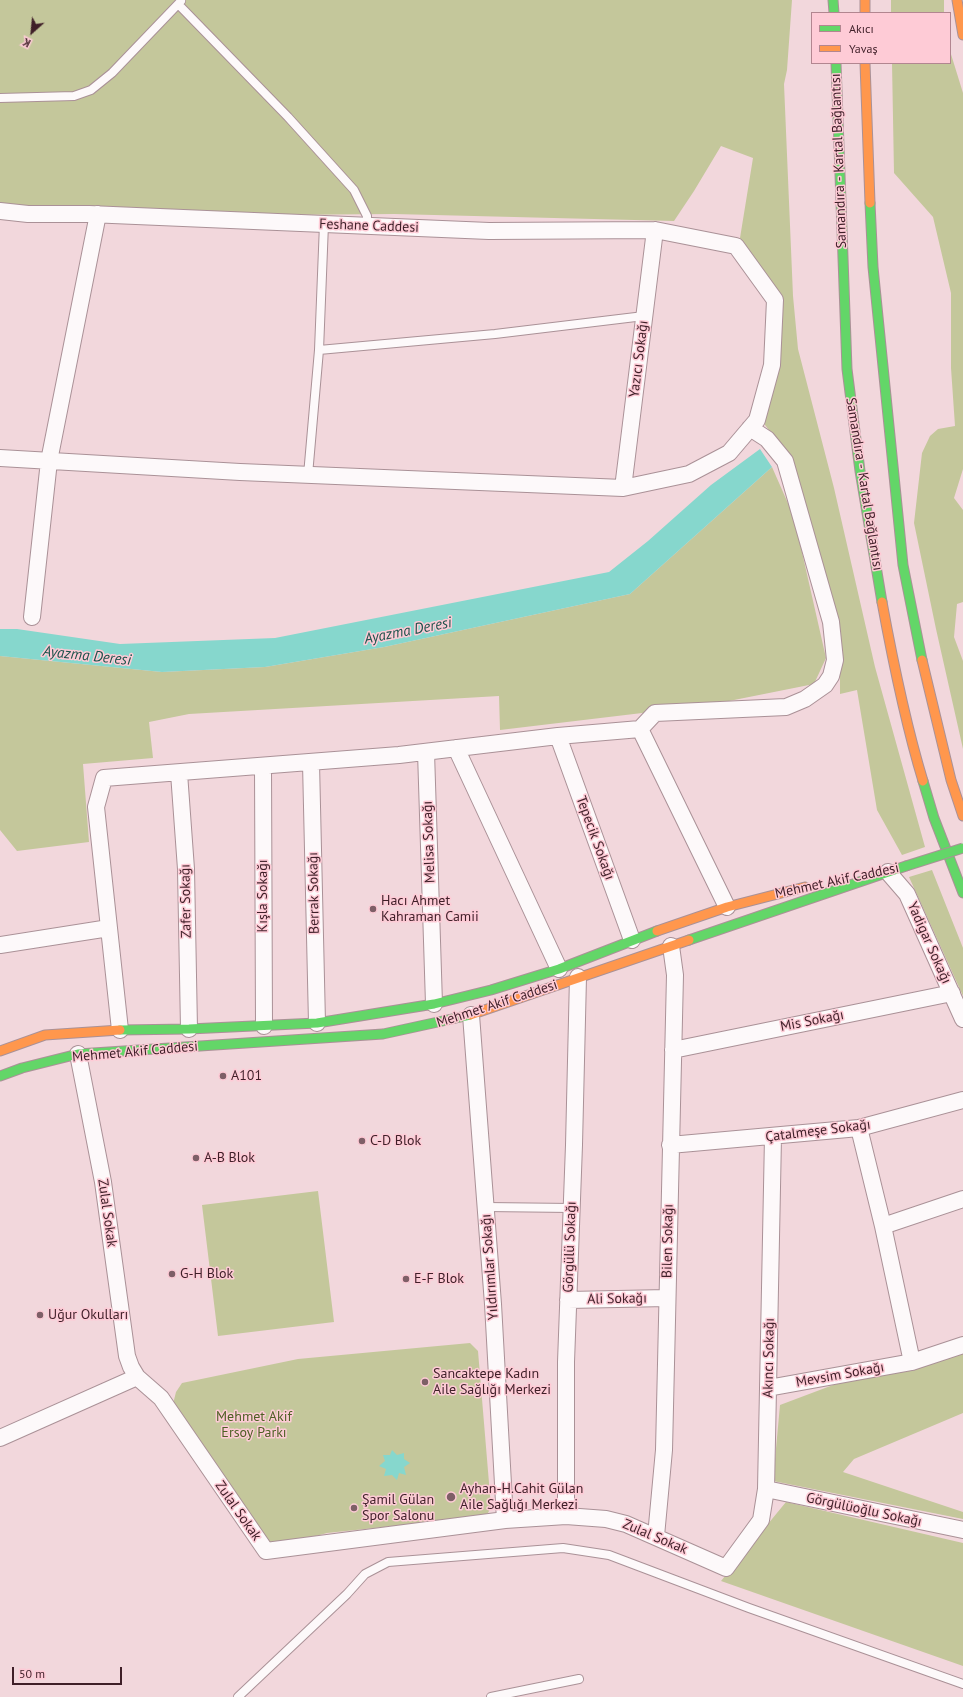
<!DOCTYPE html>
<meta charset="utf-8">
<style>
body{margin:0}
#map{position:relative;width:963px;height:1697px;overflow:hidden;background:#f2d7dc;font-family:"PT Sans",sans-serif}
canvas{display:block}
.legend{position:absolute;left:811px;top:12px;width:140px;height:52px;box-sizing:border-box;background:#fecbd6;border:1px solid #b28690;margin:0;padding:5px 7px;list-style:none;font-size:12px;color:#3f1f28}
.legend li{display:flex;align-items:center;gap:8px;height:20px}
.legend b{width:20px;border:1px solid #b28690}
.north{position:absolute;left:12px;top:12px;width:40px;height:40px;-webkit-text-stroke:3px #fecbd6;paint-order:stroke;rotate:207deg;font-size:11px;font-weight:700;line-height:16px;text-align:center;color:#3f1f28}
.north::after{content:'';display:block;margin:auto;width:14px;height:18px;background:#3f1f28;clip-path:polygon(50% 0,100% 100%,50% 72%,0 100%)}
.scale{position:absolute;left:12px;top:1667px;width:110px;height:18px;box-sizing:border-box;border:2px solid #3f1f28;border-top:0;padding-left:5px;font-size:12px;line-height:14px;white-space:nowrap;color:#3f1f28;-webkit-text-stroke:3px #fecbd6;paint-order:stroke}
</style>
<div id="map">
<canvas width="963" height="1697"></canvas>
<ul class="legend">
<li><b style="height:5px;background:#63d668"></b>Akıcı</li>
<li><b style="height:5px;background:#ff974d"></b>Yavaş</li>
</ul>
<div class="north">K</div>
<div class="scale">50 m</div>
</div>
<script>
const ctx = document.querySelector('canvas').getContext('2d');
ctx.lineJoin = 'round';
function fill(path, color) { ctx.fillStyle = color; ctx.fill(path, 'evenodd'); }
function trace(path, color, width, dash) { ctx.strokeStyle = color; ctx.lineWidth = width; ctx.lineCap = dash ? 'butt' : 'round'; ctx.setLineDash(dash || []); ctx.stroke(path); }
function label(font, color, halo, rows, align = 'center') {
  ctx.font = font + ' "PT Sans",sans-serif'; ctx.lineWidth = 3; ctx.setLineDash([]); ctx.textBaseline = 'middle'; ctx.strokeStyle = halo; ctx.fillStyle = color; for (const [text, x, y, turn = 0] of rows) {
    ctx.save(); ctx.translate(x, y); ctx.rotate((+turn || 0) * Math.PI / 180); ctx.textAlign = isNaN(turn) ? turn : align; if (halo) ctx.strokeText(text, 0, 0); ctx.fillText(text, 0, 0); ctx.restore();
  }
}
fill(new Path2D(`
 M0 0H792L787 70 784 84 793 296 798 349 834 488 875 667 925 847 902 855 877 810 857 690 840 694V634L794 463 762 421 777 370 781 295 740 238 753 158 721 146 694 191 674 221 394 214 152 216 0 205Z
 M891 0H944V13H891Z
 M950 51 963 93V469L954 498 963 510V602L957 604 954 637 963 661V749L936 629 914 523 922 453 930 436 938 429 955 426 951 368V293L933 217 894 173 892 63H950Z
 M772 467 794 517 826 658 814 684 709 705 500 730 499 696 189 714 149 722 153 758 83 764 89 842 17 851 0 830V656L162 672 265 667 384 647 630 594Z
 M932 870 963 948V996L909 877Z
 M318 1191 334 1322 218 1336 202 1205Z
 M963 1336V1413L854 1459 843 1472 963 1512V1519L773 1481 780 1405Z
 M470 1343 478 1351 491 1507 488 1513 479 1517 327 1533 272 1548 173 1404 176 1392 182 1383 298 1359Z
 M786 1502 963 1543V1666L721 1581Z`), '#c4c79b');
fill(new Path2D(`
 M760 449 772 467 630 594 384 647 265 667 162 672 0 656V629H17L120 644 275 638 609 572 648 541 711 485Z
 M392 1450 397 1455 404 1453V1459L410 1463 404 1467 406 1475 399 1473 397 1480 392 1475 384 1476 386 1469 379 1466 385 1461 383 1455H390Z`), '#86d7cd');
const lane = new Path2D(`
 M178 4 288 117 354 190 367 216V225
 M0 98 74 96 91 90 112 73 181 1
 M319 350 495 334 644 316
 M308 475 319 350 324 224
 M486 1207 572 1208
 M238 1697 347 1594 365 1574 388 1562 563 1548 609 1555 749 1608 963 1684
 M491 1697 579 1679`);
const street = new Path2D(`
 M0 211 28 214H89L489 231 655 230 736 246 775 300 772 365 757 420 729 453 689 474 623 488 240 472 0 458
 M623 488 655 230
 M32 617 49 461 98 214
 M640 729 727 907
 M558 736 632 940
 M456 748 559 969
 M426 752 434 1004
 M311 763 317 1023
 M263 767 264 1026
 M179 773 186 869 189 1029
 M888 872 907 894 963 1019
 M109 928 120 1030
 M0 945 109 928 96 807 104 778 399 755 558 736 640 729 655 713 786 707 805 699 825 685 831 676 835 660 831 622 785 461 767 439 750 428
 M471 1015 493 1304 505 1520
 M673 1050 952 993
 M78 1054 103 1182 127 1356 131 1367 137 1377 161 1398 266 1551 505 1520 566 1516 606 1519 626 1524 726 1568 761 1520 766 1489 773 1137
 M859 1128 883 1226 963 1199
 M670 1145 859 1128 963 1100
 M883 1226 912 1362 963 1345
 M568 1300 667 1298
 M768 1388 912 1362
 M0 1438 137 1377
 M766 1489 963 1530
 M566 1516V1362L574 1145 578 977
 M656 1536 664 1450 675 975 671 946`);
const fast = new Path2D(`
 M833 0 834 13
 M836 63 847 369 860 471 882 602
 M870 203 873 267 903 565 922 660
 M923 781 934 818 963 893
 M689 940 906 866
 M120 1030 189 1029 317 1023 434 1004 491 990 559 969 657 931
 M0 1076 22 1068 78 1054 383 1034 470 1015`);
const slow = new Path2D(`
 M865 0V13
 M957 0 963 35
 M865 63 870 203
 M882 602C893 662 905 722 923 781
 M922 660 951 780 963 816
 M657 931 727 907 805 887
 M470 1015 689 940
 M0 1051 45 1035 120 1030`);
trace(lane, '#aa9197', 10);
trace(street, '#aa9197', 18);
trace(fast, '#aa9197', 11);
trace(slow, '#aa9197', 11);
trace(lane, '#fdf9fa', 8);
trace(street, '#fdf9fa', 16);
trace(fast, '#63d668', 9);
trace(slow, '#ff974d', 9);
const fastBridge = new Path2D(`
 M906 866 963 848`);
trace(fastBridge, '#aa9197', 11, []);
trace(fastBridge, '#63d668', 9);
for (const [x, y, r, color] of [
 [373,909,4,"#7e5f67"],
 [223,1076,4,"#7e5f67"],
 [362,1141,4,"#7e5f67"],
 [196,1158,4,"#7e5f67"],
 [172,1274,4,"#7e5f67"],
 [406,1279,4,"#7e5f67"],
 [40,1315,4,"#7e5f67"],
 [425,1382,4,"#7e5f67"],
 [451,1497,5,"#7e5f67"],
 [354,1508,4,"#7e5f67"]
]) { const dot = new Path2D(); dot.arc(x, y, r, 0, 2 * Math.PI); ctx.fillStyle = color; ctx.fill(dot); trace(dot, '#fecbd6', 1.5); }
label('14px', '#3f1f28', '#fecbd6', [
 ["Samandıra - Kartal Bağlantısı",839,161,-92],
 ["Feshane Caddesi",369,226,2],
 ["Yazıcı Sokağı",639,359,-83],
 ["Samandıra - Kartal Bağlantısı",864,484,81],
 ["Tepecik Sokağı",595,838,70],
 ["Melisa Sokağı",429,842,-92],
 ["Mehmet Akif Caddesi",837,881,-12],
 ["Berrak Sokağı",314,893,-91],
 ["Kışla Sokağı",263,896,-90],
 ["Zafer Sokağı",186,901,-91],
 ["Yadigar Sokağı",929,943,66],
 ["Mehmet Akif Caddesi",497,1004,-18],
 ["Mis Sokağı",812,1021,-11],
 ["Mehmet Akif Caddesi",135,1052,-5],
 ["Çatalmeşe Sokağı",818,1131,-7],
 ["Zulal Sokak",107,1213,82],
 ["Bilen Sokağı",668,1241,-89],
 ["Görgülü Sokağı",570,1247,-88],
 ["Yıldırımlar Sokağı",490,1267,-94],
 ["Ali Sokağı",617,1299,-1],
 ["Akıncı Sokağı",769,1358,-89],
 ["Mevsim Sokağı",840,1375,-10],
 ["Görgülüoğlu Sokağı",864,1510,12],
 ["Zulal Sokak",238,1511,55],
 ["Zulal Sokak",655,1537,23]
]);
label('14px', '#3f1f28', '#fecbd6', [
 ["Hacı Ahmet",381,901],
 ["Kahraman Camii",381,917],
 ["A101",231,1076],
 ["C-D Blok",370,1141],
 ["A-B Blok",204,1158],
 ["G-H Blok",180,1274],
 ["E-F Blok",414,1279],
 ["Uğur Okulları",48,1315],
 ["Sancaktepe Kadın",433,1374],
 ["Aile Sağlığı Merkezi",433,1390],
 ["Ayhan-H.Cahit Gülan",460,1489],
 ["Aile Sağlığı Merkezi",460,1505],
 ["Şamil Gülan",362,1500],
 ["Spor Salonu",362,1516]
], 'left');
label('14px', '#4e6024', '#fecbd6', [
 ["Mehmet Akif",254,1417],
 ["Ersoy Parkı",254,1433]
]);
label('italic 15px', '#1b524b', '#fecbd6', [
 ["Ayazma Deresi",408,631,-11],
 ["Ayazma Deresi",87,656,6]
]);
</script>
